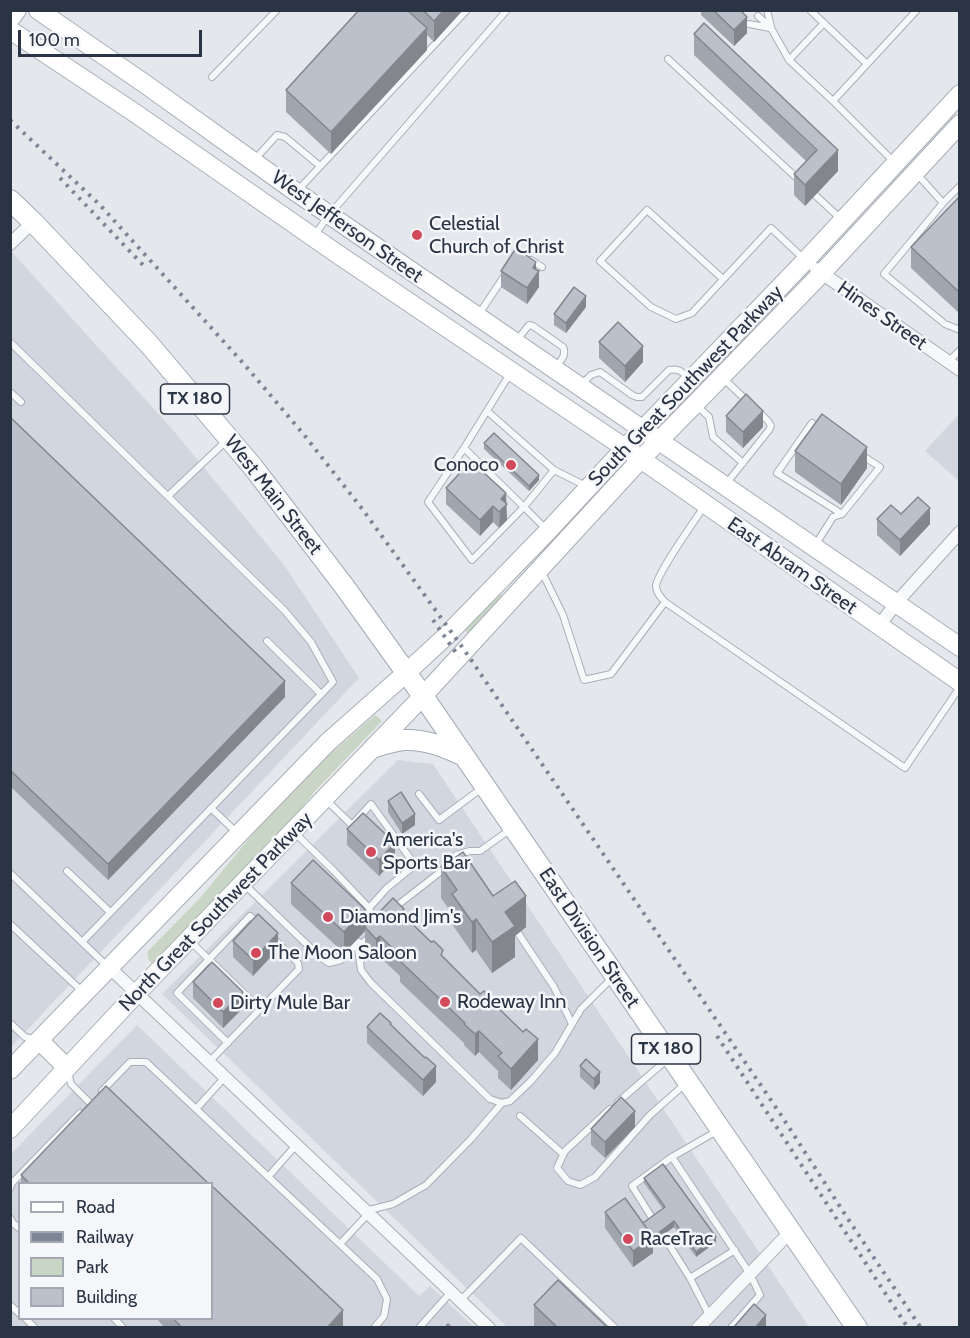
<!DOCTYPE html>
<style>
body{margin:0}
#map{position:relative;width:970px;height:1338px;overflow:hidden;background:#e4e7ec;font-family:Cabin,sans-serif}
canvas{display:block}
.frame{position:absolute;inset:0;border:12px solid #2b3445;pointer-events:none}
.legend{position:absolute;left:18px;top:1182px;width:195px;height:138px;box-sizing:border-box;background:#f4f6f9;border:2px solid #a4a8b1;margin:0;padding:8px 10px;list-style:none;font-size:18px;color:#2b3445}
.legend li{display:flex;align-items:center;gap:12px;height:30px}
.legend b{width:30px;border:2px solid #a4a8b1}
.scale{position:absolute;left:18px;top:30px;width:184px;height:27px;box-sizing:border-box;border:3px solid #2b3445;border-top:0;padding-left:8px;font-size:18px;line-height:21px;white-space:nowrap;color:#2b3445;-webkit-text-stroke:4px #f4f6f9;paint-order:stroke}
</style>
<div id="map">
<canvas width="970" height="1338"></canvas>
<div class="frame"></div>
<ul class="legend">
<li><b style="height:8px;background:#fff"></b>Road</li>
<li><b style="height:8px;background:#7d8696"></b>Railway</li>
<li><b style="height:16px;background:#c9d6c5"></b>Park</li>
<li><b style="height:16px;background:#bbc0ca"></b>Building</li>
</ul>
<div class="scale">100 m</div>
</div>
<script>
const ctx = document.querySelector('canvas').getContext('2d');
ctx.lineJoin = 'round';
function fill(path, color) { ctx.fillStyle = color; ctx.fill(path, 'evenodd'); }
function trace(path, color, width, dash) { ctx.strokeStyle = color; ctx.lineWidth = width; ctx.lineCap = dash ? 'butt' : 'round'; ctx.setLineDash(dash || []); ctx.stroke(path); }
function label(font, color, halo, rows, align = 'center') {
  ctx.font = font + ' Cabin,sans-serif'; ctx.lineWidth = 5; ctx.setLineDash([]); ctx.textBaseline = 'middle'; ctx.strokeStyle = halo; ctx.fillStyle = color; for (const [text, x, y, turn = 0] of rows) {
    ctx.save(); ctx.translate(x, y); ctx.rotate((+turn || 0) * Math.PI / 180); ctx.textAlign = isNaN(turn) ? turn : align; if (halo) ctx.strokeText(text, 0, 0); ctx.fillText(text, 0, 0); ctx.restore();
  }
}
fill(new Path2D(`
 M11 251 173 430 284 565 359 678 11 1047Z
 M959 414V481L925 451Z
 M398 760 433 764 809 1327H507L162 994Z
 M137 1025 419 1296 430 1286 474 1327 11 1328V1154ZM20 1184H212V1318H20Z`), '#d2d6de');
fill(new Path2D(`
 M500 594 503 596 470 636 465 630Z
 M375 715 382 721 315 791 267 852 153 964C148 960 147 957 148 951L200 898 257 829 321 762Z`), '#c9d6c5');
const lane = new Path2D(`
 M767 10 771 27
 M810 10 867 64
 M758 16 771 28 789 60 833 101
 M749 24 770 28
 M668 59 799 180
 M789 60 824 23
 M212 77 277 10
 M255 159 277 135 285 137 320 166
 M895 163 833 101 917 10
 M917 174 943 203 960 186
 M298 190 467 10
 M815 195 842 220
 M943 203 884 274 945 324 960 330
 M314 236 329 215 507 10
 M531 260 542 267
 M723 279 647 210 600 261 651 307 676 319 692 313 771 228 805 260
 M479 314 505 275
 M517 340 529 325 533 326 563 347C567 355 561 360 556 367
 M10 342 284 610 311 642 333 682 82 942
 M948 362 960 350
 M511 372 464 448 524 507 554 470 586 486
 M724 379 747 401
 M582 384 591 375 600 372 632 395 637 397H642L669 370C679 368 682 372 689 378
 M10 392 21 402
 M696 405 709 417 713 437 743 463
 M487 411 554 470
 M819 428 812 423 777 473 842 514
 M464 448 428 502 472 560 524 507 546 529
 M726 484 769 430 771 426 768 421 759 412
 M168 496 226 441
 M816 544 833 517 842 514 880 467 863 456
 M541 570 563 615 584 680 611 674 665 602 905 768 960 687
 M665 602C661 597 656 593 656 586 657 573 696 519 705 505
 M267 641 321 694
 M419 794 439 820 482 788
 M325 799 352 825 371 804 415 865 387 888 369 908
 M211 808 237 833
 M294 832 334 871 369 908 374 922 372 925
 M67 871 110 912
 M10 873 107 966
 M245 885 320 957 329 963 341 960 359 942
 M394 908 439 873 456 855 470 851H480L511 829
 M10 924 84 993
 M518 933 554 987 572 1024
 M370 936 358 948 361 970 371 983 490 1099 502 1103 510 1101 531 1081 555 1053 581 1009 612 978
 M190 941 260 1009
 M10 1023 25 1037 34 1039
 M228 1043 177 993 250 916 259 924
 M209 1062 299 969 298 963 274 939
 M68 1072 71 1084 90 1103
 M102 1091 130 1062H146L377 1279 387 1299 384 1316 374 1328
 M618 1102 669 1058
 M196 1109 224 1078
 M610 1109 565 1151 557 1168 568 1181 580 1185 595 1177 650 1115 685 1084
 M520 1116 563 1154
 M717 1131 672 1157 750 1274 760 1295 731 1328
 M672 1157 632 1186 690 1278 735 1250
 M268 1177 296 1145
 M10 1188 12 1183 80 1113
 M365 1211 393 1204 426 1185 471 1139 502 1103
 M10 1218 13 1223 20 1229
 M340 1244 368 1214
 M690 1278 709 1315
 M460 1301 521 1238 615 1328
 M10 1305 20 1314
 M25 1318 35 1328
 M114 1318 123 1328
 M419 1328 451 1292`);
const street = new Path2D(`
 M10 244 33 222
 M816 269 960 370
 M879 626 896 603 960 532
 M109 967 489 1328
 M698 1328 791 1231`);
const secondary = new Path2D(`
 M38 10 148 86 296 192 960 647
 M10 19 17 10
 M10 30 132 111 336 253 625 448 960 682
 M39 1040 67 1068
 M10 1070 328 742 406 673 445 637 548 531 625 448 806 260 960 94
 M10 1129 136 994 423 696 641 459 695 404 821 274 960 124`);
const primary = new Path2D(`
 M10 200 33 222 148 343 253 467 344 586 423 696 857 1328
 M375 747C384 744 394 741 404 740 426 739 445 747 464 756`);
trace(lane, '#a9aeb7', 8);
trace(street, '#a9aeb7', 14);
trace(secondary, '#a9aeb7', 20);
trace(primary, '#a3abb8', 22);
trace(lane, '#f7f8fa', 6);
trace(street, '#f7f8fa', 12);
trace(secondary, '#fff', 18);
trace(primary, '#fff', 20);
trace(new Path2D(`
 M10 120 100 205 244 364 305 436 363 510 465 651 779 1112 848 1219 921 1328
 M60 178 143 265
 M433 620 459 657
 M717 1036 908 1328`), '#7d8696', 4, [3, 6]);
fill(new Path2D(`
 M359 10H463L434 42 427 35V50L331 154 286 112V90Z
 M701 10H740L747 33 734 46 701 15Z
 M694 34 838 171 805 206 794 195V174L806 161 694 55Z
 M960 196V314L911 268V247Z
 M536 270 539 287 527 304 501 287V271Z
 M586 307 566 333 554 325V314Z
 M599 342 643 362 625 382 599 358Z
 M726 416 763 427 743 448 726 432Z
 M10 417 285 697 108 880 10 786Z
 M484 443 539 480 529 491 484 449Z
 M795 451 867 468 841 505 795 472Z
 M446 488 506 503 507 520 499 528 493 522 480 536 446 504Z
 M901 514 930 524 900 556 877 535V519Z
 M388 801 415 825 402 834 388 812Z
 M347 829 395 859 379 876 347 845Z
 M441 867 493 896 526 927 515 936V957L492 973 476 950 472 953 452 924V913L441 898Z
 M291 883 365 926 404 916 480 994 494 1004 538 1060 511 1090 498 1078V1071L479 1052 475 1056 464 1045V1043L400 982V976L380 957 376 960 365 948V931L344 953 291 904Z
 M233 941 278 949 253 976 233 957Z
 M193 982 243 1008 223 1028 193 998Z
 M391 1025 425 1058 436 1082 423 1096 367 1043V1027Z
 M580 1066 600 1083 594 1090 580 1077Z
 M635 1127 605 1158 591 1145V1129Z
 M21 1175 209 1184H21Z
 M644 1178 716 1242 696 1257 674 1227 653 1242V1253L633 1267 605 1228V1212L643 1223 663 1209 644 1183Z
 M534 1305 608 1328H536L534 1326Z
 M156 1318H212L343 1326 342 1328H165Z`), '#a1a5ae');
fill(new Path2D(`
 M444 10H463L434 42V21Z
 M747 17V33L734 46V30Z
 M427 28V50L331 154V132Z
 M12 58V69L10 71V60Z
 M838 150V171L805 206V185Z
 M536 262V275L539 271V287L527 304V288L533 268Z
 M586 296V307L566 333V323Z
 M643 346V362L625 382V366Z
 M763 411V427L743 448V432Z
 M867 447V468L841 505V484Z
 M539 475V480L529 491V486Z
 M506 493 507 520 499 528 501 499Z
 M493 506V522L480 536V520Z
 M930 508V524L900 556V540Z
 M285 681V697L108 880V864Z
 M415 814V825L402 834V823Z
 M395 843V859L379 876V860Z
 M526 896V927L515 936V957L492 973V942L505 912Z
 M365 909V931L344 953V932Z
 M476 919V950L472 953V922Z
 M278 933V949L253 976V960Z
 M380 936V957L376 960V939Z
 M243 992V1008L223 1028V1012Z
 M479 1031V1052L475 1056V1034Z
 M538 1039V1060L511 1090V1069Z
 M436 1066V1082L423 1096V1080Z
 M600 1072V1083L594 1090V1079Z
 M635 1111V1127L605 1158V1142Z
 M674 1221V1227L653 1242V1253L633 1267V1251Z
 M716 1237V1242L696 1257V1252Z
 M343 1310V1326L342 1328H327Z
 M766 1315V1326L765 1328H755Z`), '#83868d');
const building = new Path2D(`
 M359 10H407L427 28 331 132 286 90Z
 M423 10H444L434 21Z
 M713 10H740L747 17 734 30Z
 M704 23 838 150 805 185 794 174 817 150 694 34Z
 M960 196V293L911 247Z
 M516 248 536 262 533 268 539 271 527 288 501 271Z
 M574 287 586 296 566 323 554 314Z
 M618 322 643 346 625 366 599 342Z
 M746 394 763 411 743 432 726 416Z
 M822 414 867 447 841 484 795 451Z
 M10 417 285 681 108 864 10 770Z
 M494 433 539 475 529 486 484 443Z
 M471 461 506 493 501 499 507 504 499 512 493 506 480 520 446 488Z
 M918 497 930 508 900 540 877 519 891 505 901 514Z
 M401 792 415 814 402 823 388 801Z
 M363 813 395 843 379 860 347 829Z
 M463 852 493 896 515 881 526 896 505 912 515 926 492 942 476 919 472 922 452 894 457 890 441 867Z
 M313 860 365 909 344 932 291 883Z
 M393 898 404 909 401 913 431 942 434 941 443 950 441 955 480 994 484 991 494 1001 493 1003 523 1032 526 1029 538 1039 511 1069 498 1056 502 1053 479 1031 475 1034 464 1024 465 1023 400 961 403 958 380 936 376 939 365 927Z
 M258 914 278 933 253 960 233 941Z
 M212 962 243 992 223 1012 193 982Z
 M380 1013 391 1023 390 1024 425 1058 426 1057 436 1066 423 1080 367 1027Z
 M586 1059 600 1072 594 1079 580 1066Z
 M106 1086 209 1184H30L21 1175Z
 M621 1097 635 1111 605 1142 591 1129Z
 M663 1164 716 1237 696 1252 674 1221 653 1237 643 1223 665 1207 644 1178Z
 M212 1186 343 1310 327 1328H182L173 1318H212Z
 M625 1198 653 1237 633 1251 605 1212Z
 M558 1280 608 1328H558L534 1305Z
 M754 1304 766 1315 755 1328H733Z
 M448 1324 452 1328H445Z`);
fill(building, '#bbc0ca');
trace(building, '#83868d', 1.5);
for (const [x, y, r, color] of [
 [417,235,6,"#d1495b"],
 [511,465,6,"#d1495b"],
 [371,852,6,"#d1495b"],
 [328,917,6,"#d1495b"],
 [256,953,6,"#d1495b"],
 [445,1002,6,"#d1495b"],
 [218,1003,6,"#d1495b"],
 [628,1239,6,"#d1495b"]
]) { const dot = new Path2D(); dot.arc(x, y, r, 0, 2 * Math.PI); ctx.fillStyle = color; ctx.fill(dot); trace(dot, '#f4f6f9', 2); }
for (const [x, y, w] of [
 [195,399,69],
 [666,1049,69]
]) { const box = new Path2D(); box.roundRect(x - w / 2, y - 15, w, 30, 4.5); ctx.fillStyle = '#f4f6f9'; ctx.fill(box); trace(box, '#2b3445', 1.5); }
label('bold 18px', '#2b3445', null, [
 ["TX 180",195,399],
 ["TX 180",666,1049]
]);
label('20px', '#2b3445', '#f4f6f9', [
 ["Celestial",429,224],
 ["Church of Christ",429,247],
 ["Conoco",499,465,"right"],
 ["America's",383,840],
 ["Sports Bar",383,863],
 ["Diamond Jim's",340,917],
 ["The Moon Saloon",268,953],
 ["Rodeway Inn",457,1002],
 ["Dirty Mule Bar",230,1003],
 ["RaceTrac",640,1239]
], 'left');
label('20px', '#2b3445', '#f4f6f9', [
 ["West Jefferson Street",347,227,35],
 ["Hines Street",882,316,35],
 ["South Great Southwest Parkway",686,386,-46],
 ["West Main Street",273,495,52],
 ["East Abram Street",792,566,35],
 ["North Great Southwest Parkway",216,912,-46],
 ["East Division Street",589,938,56]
]);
</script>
